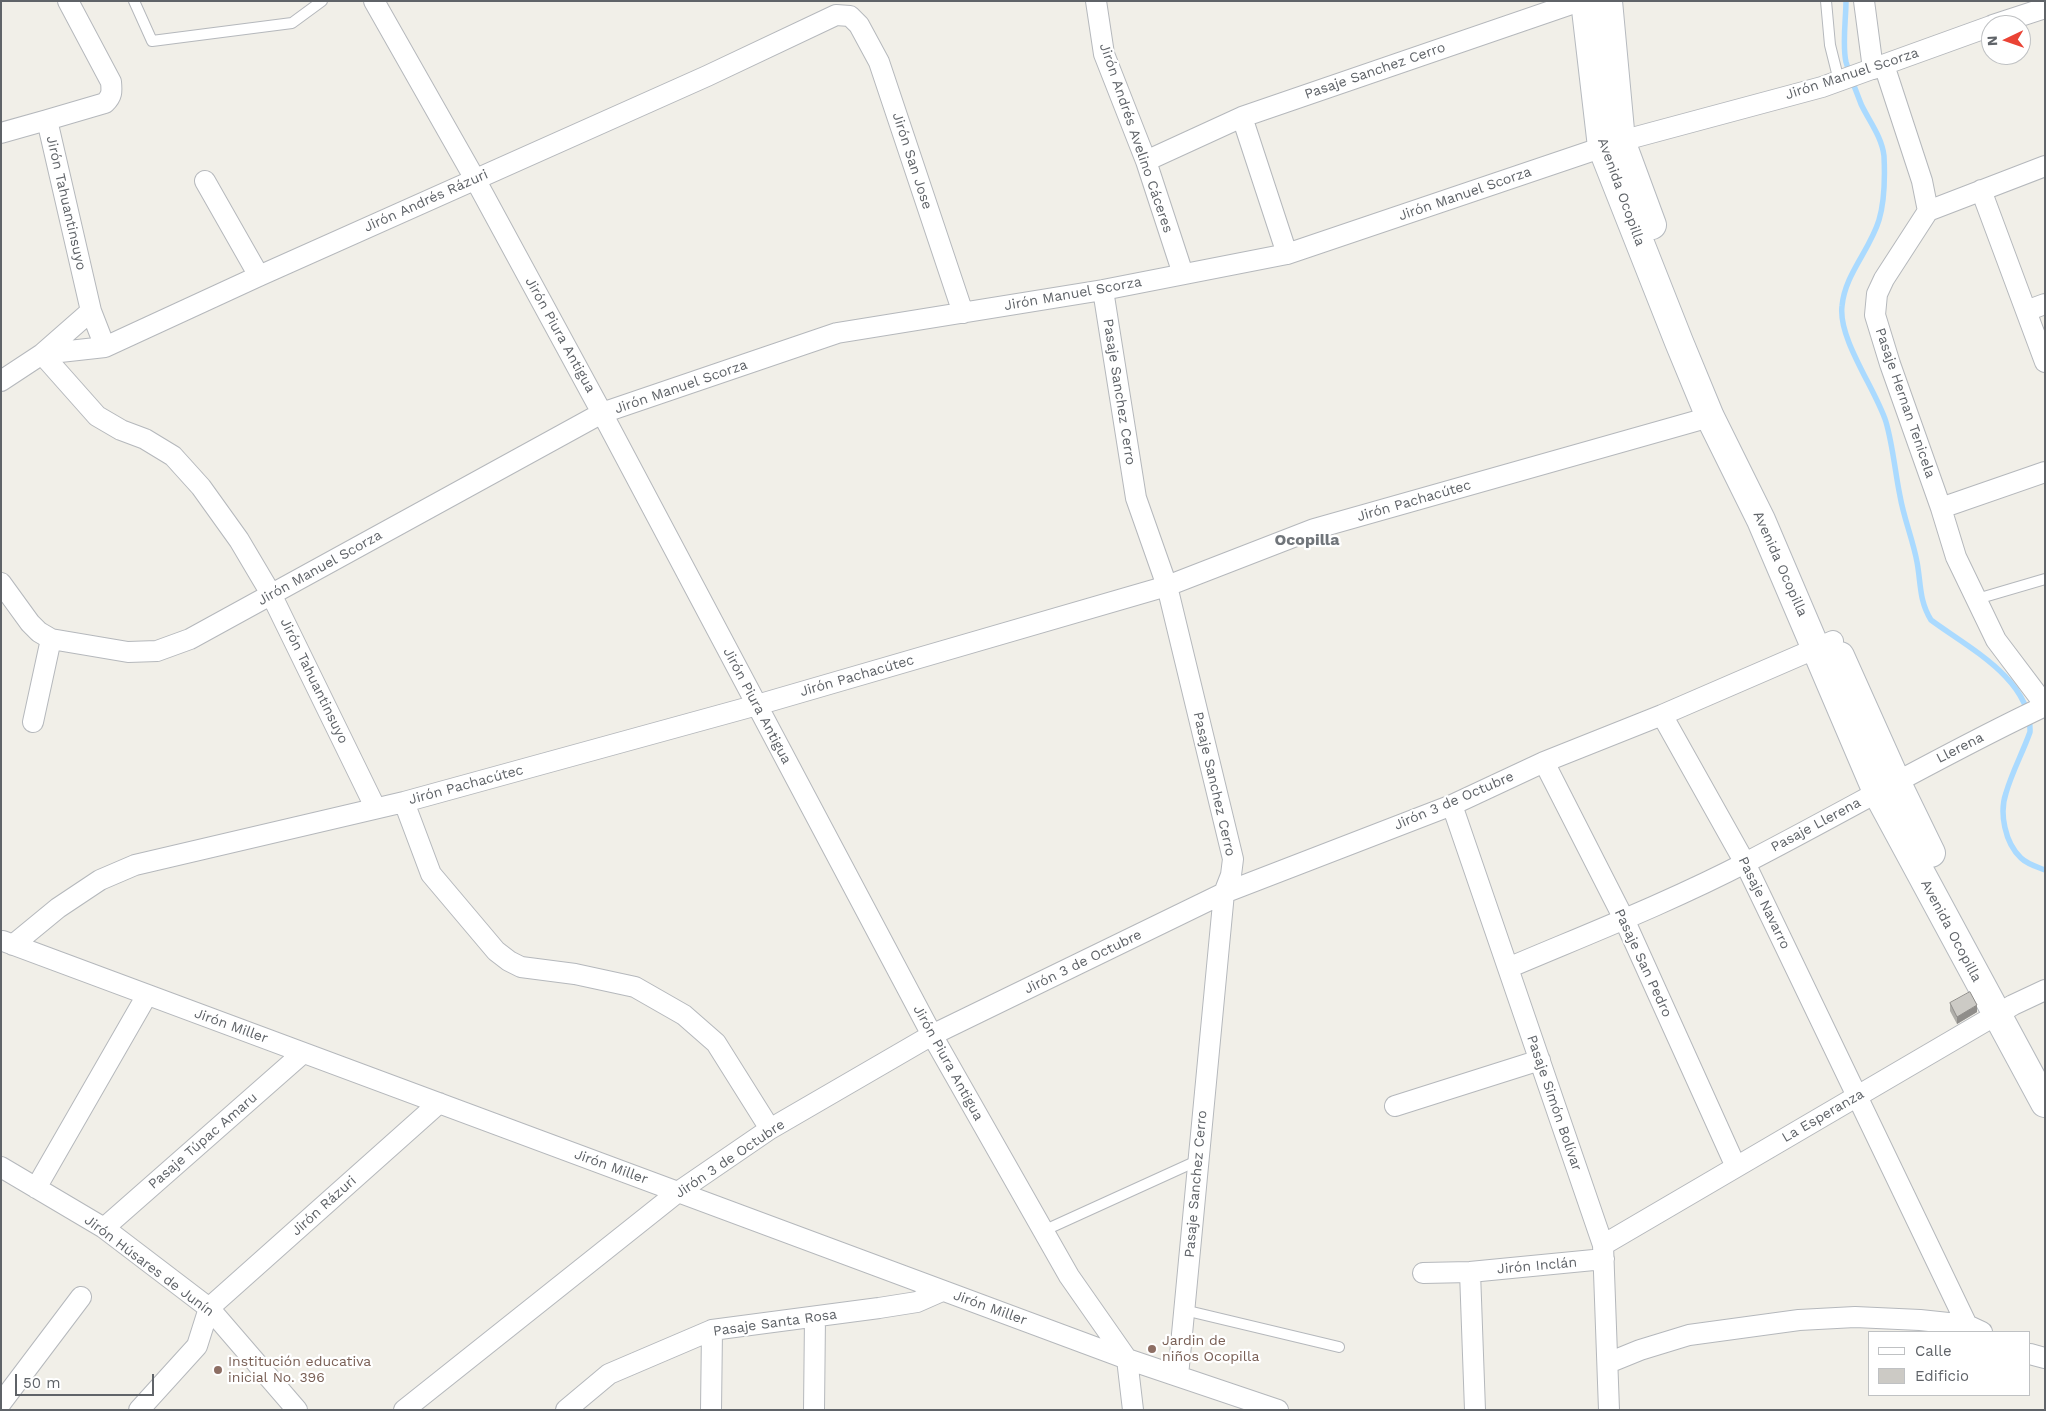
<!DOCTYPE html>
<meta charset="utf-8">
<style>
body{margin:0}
#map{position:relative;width:2046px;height:1411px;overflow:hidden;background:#f1efe8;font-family:"Work Sans",sans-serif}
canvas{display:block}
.frame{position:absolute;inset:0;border:2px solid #5f6368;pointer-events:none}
.legend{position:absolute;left:1868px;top:1331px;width:162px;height:65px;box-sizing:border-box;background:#fff;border:1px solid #bfc1c3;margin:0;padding:6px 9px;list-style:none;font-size:15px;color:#5f6368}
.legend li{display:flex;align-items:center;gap:10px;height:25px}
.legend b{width:25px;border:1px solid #bfc1c3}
.north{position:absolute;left:1981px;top:15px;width:50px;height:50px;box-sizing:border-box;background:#fff;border:1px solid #bfc1c3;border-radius:50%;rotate:267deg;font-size:14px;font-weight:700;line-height:20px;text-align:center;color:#5f6368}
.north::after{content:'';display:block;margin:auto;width:18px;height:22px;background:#ea4335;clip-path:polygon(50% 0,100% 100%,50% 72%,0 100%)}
.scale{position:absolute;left:15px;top:1374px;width:139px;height:22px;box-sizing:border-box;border:2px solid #5f6368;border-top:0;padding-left:6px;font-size:15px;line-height:18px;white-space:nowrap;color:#5f6368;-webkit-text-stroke:4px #fff;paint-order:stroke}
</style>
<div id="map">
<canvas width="2046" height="1411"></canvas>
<div class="frame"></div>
<ul class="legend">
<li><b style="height:6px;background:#fff"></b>Calle</li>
<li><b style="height:14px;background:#cccac5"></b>Edificio</li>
</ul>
<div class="north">N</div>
<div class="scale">50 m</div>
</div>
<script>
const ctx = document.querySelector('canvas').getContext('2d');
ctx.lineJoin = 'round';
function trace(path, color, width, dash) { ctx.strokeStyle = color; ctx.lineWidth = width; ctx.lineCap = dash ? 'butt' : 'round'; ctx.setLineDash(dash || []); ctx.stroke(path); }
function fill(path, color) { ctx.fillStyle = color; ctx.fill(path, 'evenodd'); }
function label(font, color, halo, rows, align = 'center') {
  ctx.font = font + ' "Work Sans",sans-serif'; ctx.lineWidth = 4.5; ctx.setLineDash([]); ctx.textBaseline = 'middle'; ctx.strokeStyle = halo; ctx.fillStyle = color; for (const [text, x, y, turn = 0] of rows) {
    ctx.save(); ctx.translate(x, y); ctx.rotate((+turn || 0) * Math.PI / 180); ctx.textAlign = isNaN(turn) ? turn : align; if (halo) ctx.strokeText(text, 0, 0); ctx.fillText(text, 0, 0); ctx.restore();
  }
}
trace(new Path2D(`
 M1846 1C1846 19 1842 45 1846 62 1850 76 1856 91 1861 104 1869 121 1882 137 1884 156 1885 177 1885 200 1879 220 1870 250 1845 274 1842 306 1838 339 1876 390 1886 422 1893 446 1895 472 1900 496 1904 519 1913 540 1917 562 1921 583 1919 601 1931 620 1967 647 2032 679 2030 732 2023 752 2012 772 2006 793 1999 813 2005 843 2021 858 2027 864 2037 867 2045 870`), '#aadaff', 5.5);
const lane = new Path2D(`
 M134 1 152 41 292 23 322 1
 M1826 1 1830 45 1839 81
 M1977 599 2045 579
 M1043 1231 1199 1160
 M1184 1310 1339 1347`);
const street = new Path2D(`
 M68 1 111 82C112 92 112 96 105 103L47 120 91 311 105 347
 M374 1 475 179 602 413 932 1035 1069 1276 1127 1359 1133 1410
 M1096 1 1104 54 1146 161 1183 274
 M1864 1 1873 69
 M1993 25 2045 8
 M1884 65 1922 181 1928 211 1884 279 1877 294 1875 315 1890 364 1941 508 1956 557 1996 640 2045 705
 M1242 117 1287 254
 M1 133 47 120
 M1146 161 1242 117 1580 1
 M205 181 259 276
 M1981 190 2045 362
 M1928 211 2045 166
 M1103 290 1136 498 1167 586 1233 859 1231 875 1224 893 1178 1376
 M91 311 42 354 97 416 121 430 145 439 173 456 201 487 239 540 271 594 375 807
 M2026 311 2045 304
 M1 381 42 354 105 347 259 276 707 76 836 15 850 16 859 25 879 62 963 313
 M1941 508 2045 472
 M1 583 30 623 39 632 51 639 128 652 157 651 190 639 602 413 837 333 1103 290 1287 254 1621 141 1822 87 1991 26
 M1662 715 1745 863 1967 1325
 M33 722 51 639
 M1544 762 1624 919 1736 1167
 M404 802 431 874 496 951 509 961 521 967 575 974 635 987 684 1015 716 1043 770 1129
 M1452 805 1603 1245 1609 1410
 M3 941 1127 1359 1278 1410
 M13 945 58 908 100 880 135 865 404 802 757 705 1167 586 1314 529 1710 417
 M1508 968C1588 934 1670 902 1747 862 1846 811 1943 754 2045 706
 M1395 1106 1540 1060
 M1 1167 104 1228 209 1308 297 1410
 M36 1188 147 995
 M104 1228 303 1053
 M1603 1245 2013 1005 2045 990
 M1470 1272 1475 1410
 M1423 1273 1470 1272 1604 1259
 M2030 1354 2045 1358
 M1608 1363 1640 1350 1689 1335 1799 1320 1855 1317 1920 1320 1967 1325 1982 1332
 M1 1403 81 1297
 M139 1410 197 1346 209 1308 439 1103
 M404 1410 678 1192 770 1129 932 1035 1224 893 1452 805 1544 762 1662 715 1833 641
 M566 1410 609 1374 712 1330 879 1308 917 1302 942 1291
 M711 1410 712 1330
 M814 1410 815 1317`);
const secondary = new Path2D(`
 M1585 1 1602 147 1679 342 1710 417 1761 520 1877 792 2045 1103
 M1608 1 1621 141 1652 225
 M1840 656 1896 781 1931 853`);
trace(lane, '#b5b8bc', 12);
trace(street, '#b5b8bc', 22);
trace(secondary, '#b6babf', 30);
trace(lane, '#fff', 10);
trace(street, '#fff', 20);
trace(secondary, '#fff', 28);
fill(new Path2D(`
 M1950 1003 1977 1012 1957 1024 1950 1011Z`), '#afaea9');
fill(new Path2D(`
 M1977 1005V1012L1957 1024V1017Z`), '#8f8d8a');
const building = new Path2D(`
 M1970 992 1977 1005 1957 1017 1950 1003Z`);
fill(building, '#cccac5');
trace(building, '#8f8d8a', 1);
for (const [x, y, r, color] of [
 [1152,1349,5,"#8d6e63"],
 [218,1370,5,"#8d6e63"]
]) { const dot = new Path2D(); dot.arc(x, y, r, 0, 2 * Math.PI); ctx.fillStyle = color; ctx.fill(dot); trace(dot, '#fff', 2); }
label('14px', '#5f6368', '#fff', [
 ["Pasaje Sanchez Cerro",1375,71,-19],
 ["Jirón Manuel Scorza",1852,74,-18],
 ["Jirón Andrés Avelino Cáceres",1136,138,71],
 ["Jirón San Jose",912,161,72],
 ["Avenida Ocopilla",1621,192,70],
 ["Jirón Manuel Scorza",1465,194,-19],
 ["Jirón Andrés Rázuri",426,201,-24],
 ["Jirón Tahuantinsuyo",66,203,77],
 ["Jirón Manuel Scorza",1073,294,-10],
 ["Jirón Piura Antigua",560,335,61],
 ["Jirón Manuel Scorza",681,387,-19],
 ["Pasaje Sanchez Cerro",1119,392,81],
 ["Pasaje Hernan Tenicela",1905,403,71],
 ["Jirón Pachacútec",1414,501,-16],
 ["Avenida Ocopilla",1780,564,66],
 ["Jirón Manuel Scorza",320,568,-29],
 ["Jirón Pachacútec",857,676,-16],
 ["Jirón Tahuantinsuyo",314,681,64],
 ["Jirón Piura Antigua",757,706,62],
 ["Llerena",1960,748,-27],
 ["Pasaje Sanchez Cerro",1214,784,77],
 ["Jirón Pachacútec",466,785,-15],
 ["Jirón 3 de Octubre",1454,801,-23],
 ["Pasaje Llerena",1816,825,-28],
 ["Pasaje Navarro",1764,903,64],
 ["Avenida Ocopilla",1951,931,62],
 ["Jirón 3 de Octubre",1083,962,-26],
 ["Pasaje San Pedro",1643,963,65],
 ["Jirón Miller",231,1026,20],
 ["Jirón Piura Antigua",948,1063,61],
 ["Pasaje Simón Bolívar",1554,1103,71],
 ["La Esperanza",1823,1116,-30],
 ["Pasaje Túpac Amaru",203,1141,-41],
 ["Jirón 3 de Octubre",730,1159,-34],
 ["Jirón Miller",611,1167,20],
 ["Pasaje Sanchez Cerro",1196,1184,-85],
 ["Jirón Rázuri",324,1206,-42],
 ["Jirón Húsares de Junín",149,1266,37],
 ["Jirón Inclán",1537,1266,-5],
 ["Jirón Miller",990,1308,20],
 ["Pasaje Santa Rosa",775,1323,-8]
]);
label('14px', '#785e54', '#fff', [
 ["Jardin de",1162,1341],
 ["niños Ocopilla",1162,1357],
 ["Institución educativa",228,1362],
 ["inicial No. 396",228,1378]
], 'left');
label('bold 16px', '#70757a', '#fff', [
 ["Ocopilla",1307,540]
]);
</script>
